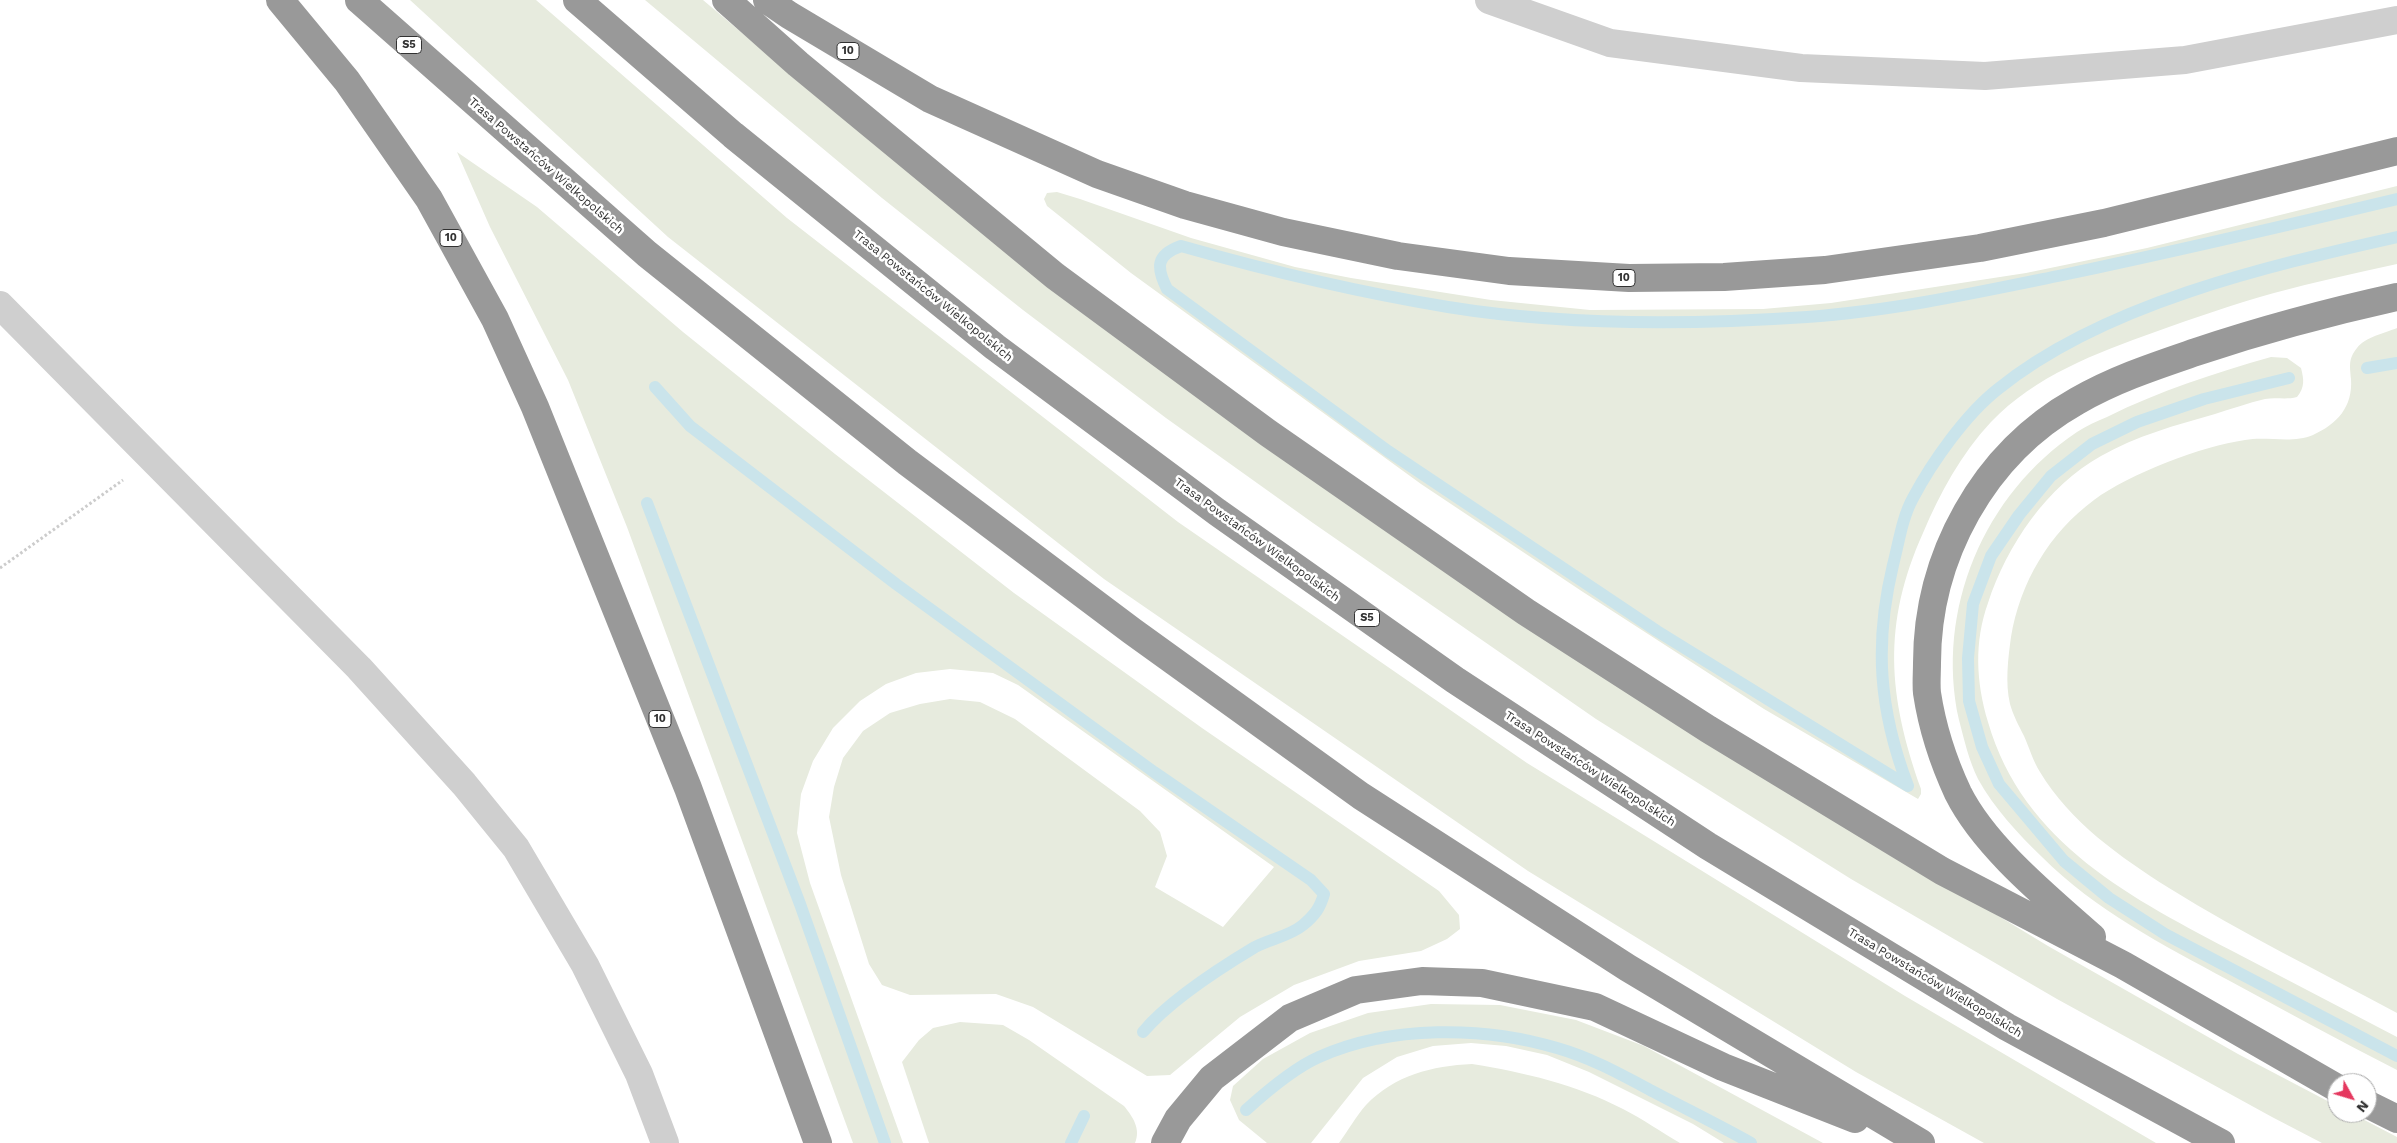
<!DOCTYPE html>
<meta charset="utf-8">
<style>
body{margin:0}
#map{position:relative;width:2397px;height:1143px;overflow:hidden;background:#fff;font-family:"Work Sans",sans-serif}
canvas{display:block}
.north{position:absolute;left:2327px;top:1073px;width:50px;height:50px;box-sizing:border-box;background:#fff;border:1px solid #adadad;border-radius:50%;rotate:129deg;font-size:14px;font-weight:700;line-height:20px;text-align:center;color:#323232}
.north::after{content:'';display:block;margin:auto;width:18px;height:22px;background:#e5385f;clip-path:polygon(50% 0,100% 100%,50% 72%,0 100%)}
</style>
<div id="map">
<canvas width="2397" height="1143"></canvas>
<div class="north">N</div>
</div>
<script>
const ctx = document.querySelector('canvas').getContext('2d');
ctx.lineJoin = 'round';
function fill(path, color) { ctx.fillStyle = color; ctx.fill(path, 'evenodd'); }
function trace(path, color, width, dash) { ctx.strokeStyle = color; ctx.lineWidth = width; ctx.lineCap = dash ? 'butt' : 'round'; ctx.setLineDash(dash || []); ctx.stroke(path); }
function label(font, color, halo, rows, align = 'center') {
  ctx.font = font + ' "Work Sans",sans-serif'; ctx.lineWidth = 5; ctx.setLineDash([]); ctx.textBaseline = 'middle'; ctx.strokeStyle = halo; ctx.fillStyle = color; for (const [text, x, y, turn = 0] of rows) {
    ctx.save(); ctx.translate(x, y); ctx.rotate((+turn || 0) * Math.PI / 180); ctx.textAlign = isNaN(turn) ? turn : align; if (halo) ctx.strokeText(text, 0, 0); ctx.fillText(text, 0, 0); ctx.restore();
  }
}
fill(new Path2D(`
 M410 0H536L787 218 1178 522 1527 763 1905 996 2156 1143H1984L1856 1072 1528 871 1104 579 668 237Z
 M645 0H703L876 146 1659 710 2048 946 2238 1054 2337 1106V1113H2351L2397 1137V1143H2322L2272 1117 2057 999 1851 879 1596 719 1313 523 1166 418 1023 310 882 198Z
 M457 152 537 207 683 332 835 454 1014 593 1202 728 1439 891 1459 915 1460 929 1447 939 1421 951 1359 961 1294 985 1240 1017 1170 1075 1147 1076 1033 1007 996 994 910 995 882 985 869 964 841 875 829 817 834 787 843 758 863 731 890 713 920 704 950 699 980 702 1015 719 1140 811 1160 832 1167 856 1155 887 1223 927 1274 867 1018 685 993 673 950 669 916 673 886 684 860 701 833 728 813 761 801 794 797 833 810 883 903 1143H853L627 527 568 380 490 227Z
 M2397 186V264C2356 273 2315 282 2274 293 2234 304 2194 318 2155 332 2096 353 2035 376 1991 422 1961 454 1940 493 1923 533 1882 624 1888 696 1921 789V794L1918 799 1764 709 1583 592 1421 484 1131 273 1047 206 1044 199 1047 193 1057 192 1080 199 1191 238 1295 267 1351 278 1491 300 1590 310 1763 309 1831 303 2026 273 2147 248Z
 M2397 328V1013C2321 972 2243 934 2169 888 2120 857 2070 822 2040 772 2033 761 2029 747 2024 736 2019 726 2013 715 2010 704 2005 683 2008 659 2011 637 2020 583 2049 533 2094 500 2129 474 2202 446 2245 440 2267 436 2292 444 2313 435 2337 424 2353 407 2351 379 2350 366 2348 359 2357 348 2365 337 2385 333 2397 328Z
 M2271 357 2287 358 2301 368C2304 380 2305 387 2297 397 2286 400 2276 397 2265 399 2248 403 2231 409 2215 414 2176 425 2136 436 2101 456 2047 486 2007 545 1988 603 1974 642 1976 682 1988 722 2023 844 2133 899 2238 954 2291 982 2344 1009 2397 1037V1070C2340 1041 2284 1010 2228 980 2163 945 2095 910 2042 857 2018 834 1994 808 1978 779 1969 761 1964 739 1959 720 1935 610 1984 494 2077 432 2086 426 2097 421 2107 417 2159 391 2215 373 2271 357Z
 M1431 1004 1500 1005 1576 1020 1644 1046 1823 1143H1724L1693 1124 1589 1072 1547 1055 1506 1046 1471 1043 1433 1046 1397 1057 1363 1078 1311 1143H1267L1239 1120 1230 1100 1233 1086 1263 1059 1310 1033 1368 1013Z
 M960 1022 1003 1025 1029 1040 1124 1106C1133 1117 1141 1129 1135 1143H929L902 1062 919 1040 933 1028Z
 M1472 1064C1523 1072 1577 1085 1623 1109 1643 1119 1661 1132 1680 1143H1339C1348 1131 1356 1116 1366 1105 1395 1075 1432 1066 1472 1064Z`), '#e7ebde');
trace(new Path2D(`
 M2397 199C2284 226 2171 252 2058 276 1975 293 1891 311 1807 317 1688 325 1565 326 1448 307 1357 292 1269 271 1181 246 1156 255 1156 267 1167 289L1388 451 1657 631 1908 786C1879 710 1874 644 1893 565 1899 542 1902 518 1913 498 1932 462 1966 414 1998 389 2103 304 2267 266 2397 237
 M2367 368 2397 363
 M2289 378 2204 399 2137 422 2092 444 2051 476 2019 515 1991 556 1973 604 1968 658 1969 701 1982 747 1999 784 2064 861 2109 898 2165 934 2397 1056
 M655 387 690 426 896 584 1154 772 1311 880 1324 894C1320 908 1315 915 1303 925 1290 936 1270 939 1255 947 1220 968 1169 1001 1143 1032
 M647 503 800 904 885 1143
 M1246 1110C1267 1091 1294 1068 1319 1057 1390 1025 1484 1026 1557 1048 1592 1058 1622 1075 1654 1092 1686 1109 1719 1125 1751 1143
 M1071 1143 1084 1116`), '#cae4eb', 12);
trace(new Path2D(`
 M0 568 123 480`), '#ccc', 3, [2.5, 2.5]);
trace(new Path2D(`
 M1489 0 1610 43 1801 68 1985 76 2185 60 2397 20
 M0 305 359 668 464 784 516 848 585 965 639 1074 665 1143`), '#cfcfcf', 28);
trace(new Path2D(`
 M280 0 347 81 429 199 495 319 535 407 688 788 818 1143
 M359 0 647 254 907 462 1132 631 1361 796 1628 968 1921 1143
 M577 0 733 135 995 347 1217 512 1455 680 1708 846 2007 1027 2221 1143
 M726 0 798 64 1055 276 1268 433 1526 612 1708 729 1942 871 2123 965 2337 1088
 M767 0 789 15 930 99 1097 174 1185 205 1283 232 1398 256 1509 271 1629 278 1724 277 1825 270 1980 248 2104 223 2397 151
 M2092 937C2047 897 1985 847 1958 793 1944 763 1932 726 1927 693 1926 684 1927 673 1927 663 1927 557 1983 454 2077 401 2115 379 2155 366 2196 352 2262 330 2329 312 2397 297
 M2367 1104 2397 1119
 M1165 1143 1178 1119 1212 1078 1290 1018 1356 990 1422 981 1482 983 1595 1007 1723 1067 1855 1119`), '#999', 28);
for (const [x, y, w] of [
 [409,45,25],
 [848,51,22],
 [451,238,22],
 [1624,278,22],
 [1367,618,25],
 [660,719,22]
]) { const box = new Path2D(); box.roundRect(x - w / 2, y - 8.5, w, 17, 4); ctx.fillStyle = '#fff'; ctx.fill(box); trace(box, '#323232', 1); }
label('bold 11px', '#323232', null, [
 ["S5",409,45],
 ["10",848,51],
 ["10",451,238],
 ["10",1624,278],
 ["S5",1367,618],
 ["10",660,719]
]);
label('12px', '#323232', '#fff', [
 ["Trasa Powstańców Wielkopolskich",546,166,41],
 ["Trasa Powstańców Wielkopolskich",933,296,39],
 ["Trasa Powstańców Wielkopolskich",1257,540,36],
 ["Trasa Powstańców Wielkopolskich",1590,769,33],
 ["Trasa Powstańców Wielkopolskich",1935,983,31]
]);
</script>
